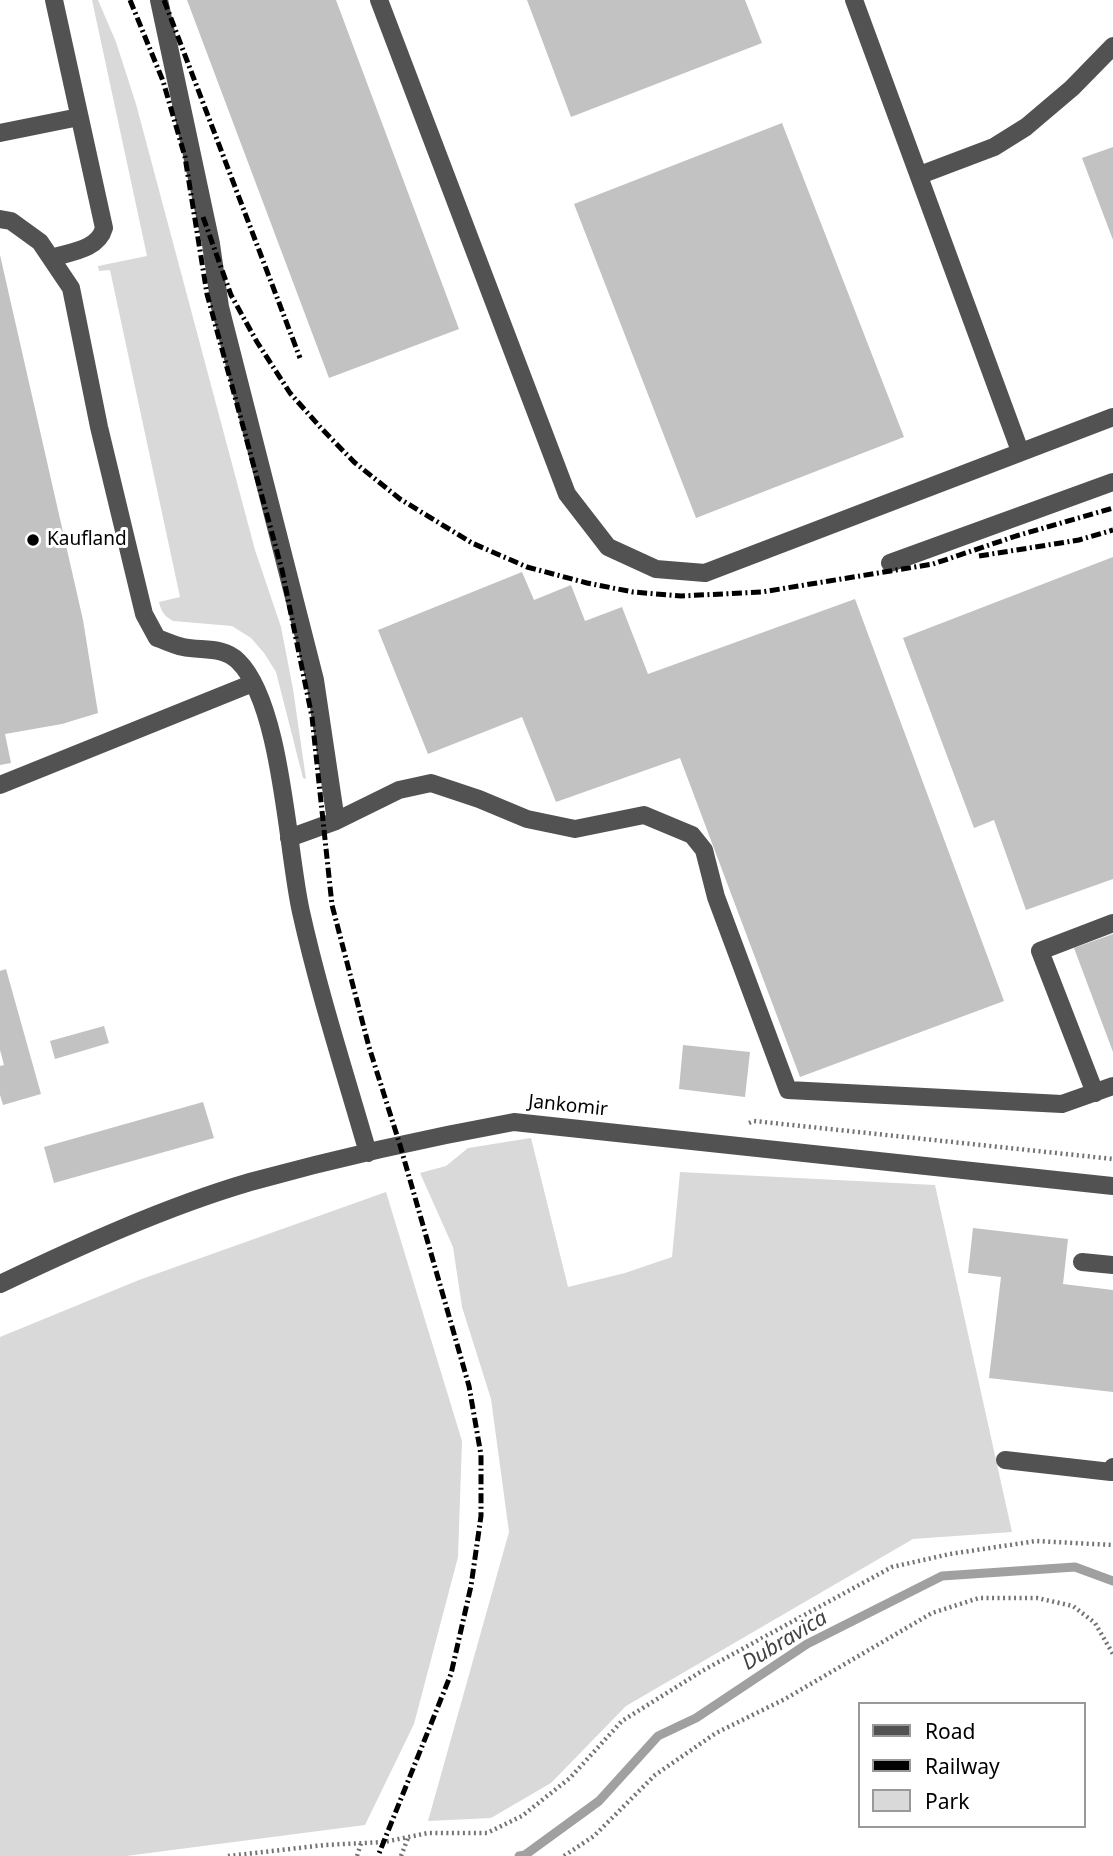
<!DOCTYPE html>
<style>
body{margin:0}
#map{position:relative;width:1113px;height:1856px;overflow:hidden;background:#fff;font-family:"Noto Sans",sans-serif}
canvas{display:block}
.legend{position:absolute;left:858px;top:1702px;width:228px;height:126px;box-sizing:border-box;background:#fff;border:2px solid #999;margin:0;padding:9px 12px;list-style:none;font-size:21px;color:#000}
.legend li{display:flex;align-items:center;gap:14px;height:35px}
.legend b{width:35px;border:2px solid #999}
</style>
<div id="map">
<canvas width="1113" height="1856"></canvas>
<ul class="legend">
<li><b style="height:9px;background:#525252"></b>Road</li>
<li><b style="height:9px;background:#000"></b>Railway</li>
<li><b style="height:19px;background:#d9d9d9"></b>Park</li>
</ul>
</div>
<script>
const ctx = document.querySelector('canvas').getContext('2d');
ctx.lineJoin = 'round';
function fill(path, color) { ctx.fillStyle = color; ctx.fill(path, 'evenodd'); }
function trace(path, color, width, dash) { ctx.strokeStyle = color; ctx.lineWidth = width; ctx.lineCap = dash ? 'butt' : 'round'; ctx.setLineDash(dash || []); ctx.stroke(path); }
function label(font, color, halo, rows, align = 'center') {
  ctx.font = font + ' "Noto Sans",sans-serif'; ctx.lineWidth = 6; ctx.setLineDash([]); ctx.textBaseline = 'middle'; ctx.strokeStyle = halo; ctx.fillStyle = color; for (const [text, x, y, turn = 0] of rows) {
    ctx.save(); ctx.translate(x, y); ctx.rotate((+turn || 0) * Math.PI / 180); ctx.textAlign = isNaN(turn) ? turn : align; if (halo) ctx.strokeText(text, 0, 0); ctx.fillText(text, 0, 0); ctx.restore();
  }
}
fill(new Path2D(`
 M92 0H98L116 42 136 104 255 550 281 627 293 689 306 779 303 778 276 672 264 653 251 638 232 626 173 621C164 616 161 611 159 602L180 597 110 270 99 271 98 266 147 256Z
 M531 1138 568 1287 625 1273 672 1257 680 1172 935 1185 1012 1532 913 1539 626 1706 551 1783 491 1818 428 1821 509 1532 491 1399 462 1307 453 1247 420 1173 446 1166 468 1148Z
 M386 1192 462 1441 458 1557 414 1724 365 1825 126 1856H0V1337L139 1280Z`), '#d9d9d9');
trace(new Path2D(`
 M519 1856 525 1855 599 1801 658 1736 696 1718 807 1644 942 1576 1075 1567 1113 1581`), '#a0a0a0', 9);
fill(new Path2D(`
 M187 0H336L459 329 329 378Z
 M527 0H745L762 43 571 117Z
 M782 123 904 437 696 518 574 204Z
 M1113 147V240L1082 158Z
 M0 255 83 620 98 713 62 724 5 734 11 763 0 765Z
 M1113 557V879L1026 910 994 820 974 828 903 638Z
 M522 572 534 600 571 585 585 621 622 607 648 674 855 599 1004 1001 800 1077 680 758 556 802 522 717 428 754 378 630Z
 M1113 934V1052L1074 948Z
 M6 969 41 1094 3 1105 0 1095V1066L4 1065 0 1050V971Z
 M104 1026 109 1043 55 1059 50 1041Z
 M683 1045 750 1052 745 1097 679 1089Z
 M203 1102 214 1138 54 1183 44 1147Z
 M973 1228 1068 1239 1063 1284 1113 1290V1392L989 1378 1001 1277 968 1273Z`), '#c2c2c2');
trace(new Path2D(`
 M749 1123 754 1121 1113 1159
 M228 1856 325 1845 384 1842 428 1833H487L522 1816 570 1778 622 1721 702 1671 892 1567 950 1554 1036 1541 1113 1545
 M357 1856 361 1843
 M401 1856 408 1838
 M564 1856 594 1836 655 1775 716 1733 785 1699 932 1613 979 1598H1037L1073 1606 1095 1623 1113 1654`), '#747474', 4.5, [2, 3.5]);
trace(new Path2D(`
 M159 0 211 244 220 307 315 680 336 821 289 838
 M379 0 567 494 608 547 656 569 705 573 1113 417
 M854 0 1020 451
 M0 133 79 117
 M920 175 994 147 1026 127 1072 88 1113 46
 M0 219 11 221 40 242 71 288 99 427 144 614 157 638C166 641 174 645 183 647 202 651 223 646 238 661 282 704 287 850 301 912 319 993 345 1073 368 1153
 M51 258C70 252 98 250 104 228L54 0
 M890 563 1113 482
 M0 785 253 683
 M336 821 399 790 431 783 479 799 527 819 575 829 644 815 692 835 704 850 716 897 788 1090 1062 1104 1113 1086
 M1095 1093 1040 951 1113 923
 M1082 1262 1113 1265
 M0 1284C80 1246 165 1207 250 1182 337 1158 426 1138 514 1122L1113 1186
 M1005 1460 1111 1472 1113 1467`), '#525252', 18);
trace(new Path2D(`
 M130 0 163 81 185 157 207 294 282 570 312 717 332 905 369 1047 400 1145 469 1386 481 1455V1516L471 1586 451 1674 378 1856
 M164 0 300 358
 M203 217 231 295 257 342 290 393 321 428 354 462 400 499 472 543 527 567 587 583 633 592 681 596 762 592 933 564 1016 536 1113 508
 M979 556 1079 540 1113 530`), '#000', 5, [10, 3.5, 2, 3.5]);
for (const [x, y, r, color] of [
 [33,540,7,"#000"]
]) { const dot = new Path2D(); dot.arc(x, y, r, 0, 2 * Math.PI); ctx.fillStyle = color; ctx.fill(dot); trace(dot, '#fff', 2.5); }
label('19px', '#000', '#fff', [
 ["Kaufland",47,540]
], 'left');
label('19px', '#000', '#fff', [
 ["Jankomir",568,1106,6]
]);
label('italic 21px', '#414141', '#fff', [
 ["Dubravica",785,1641,-31]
]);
</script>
